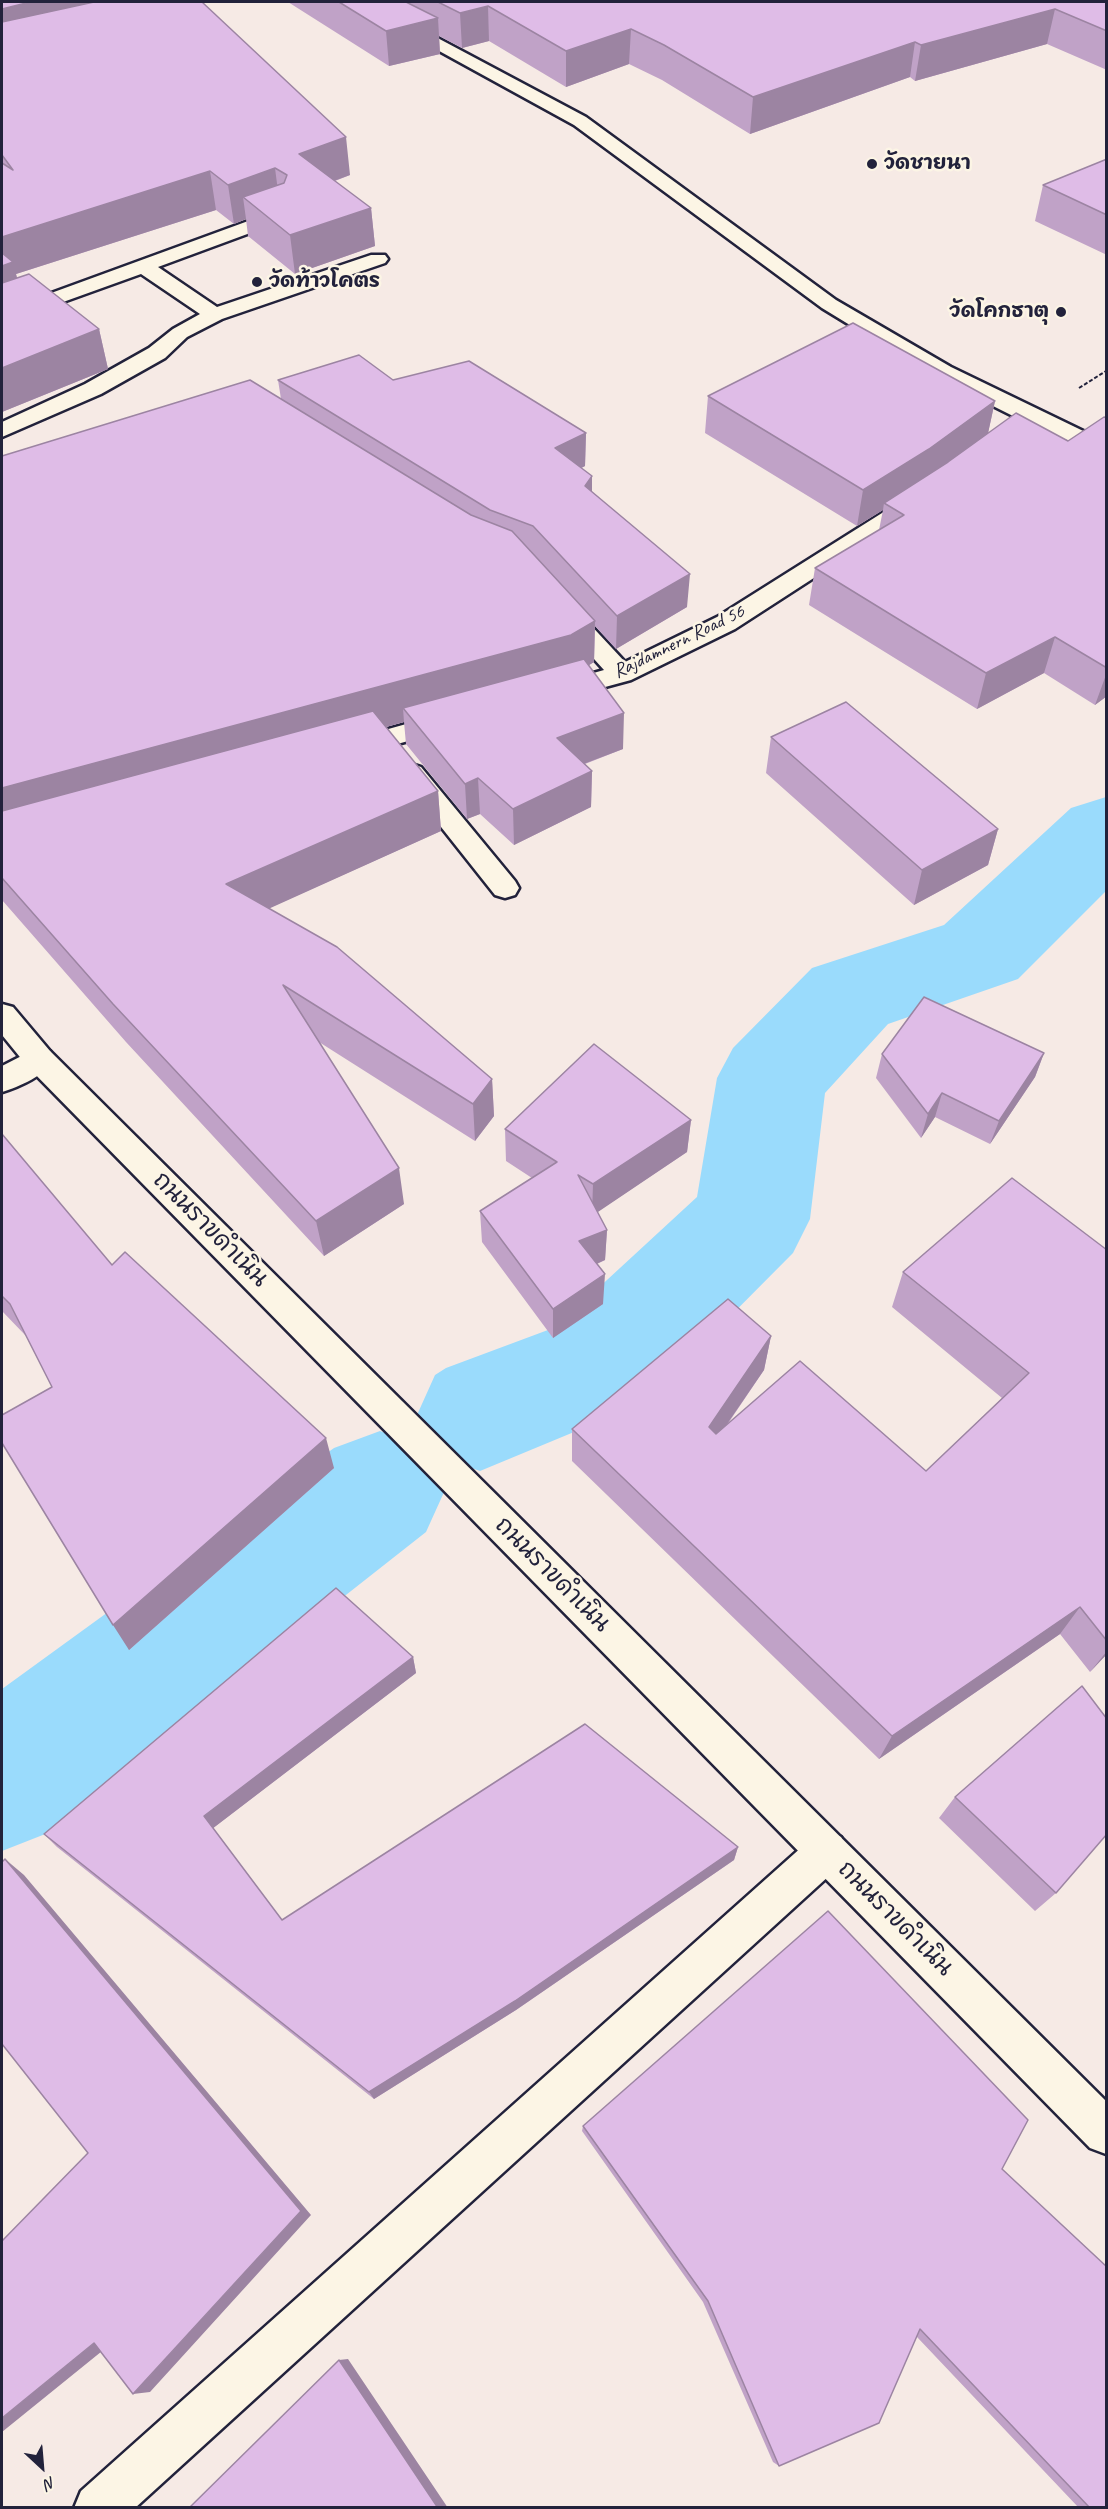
<!DOCTYPE html>
<meta charset="utf-8">
<style>
body{margin:0}
#map{position:relative;width:1108px;height:2509px;overflow:hidden;background:#f6eae5;font-family:Caveat,sans-serif}
canvas{display:block}
.frame{position:absolute;inset:0;border:3px solid #22223b;pointer-events:none}
.north{position:absolute;left:12px;top:2437px;width:60px;height:60px;-webkit-text-stroke:4px #fcf5e5;paint-order:stroke;rotate:154deg;font-size:16px;font-weight:700;line-height:24px;text-align:center;color:#22223b}
.north::after{content:'';display:block;margin:auto;width:21px;height:27px;background:#22223b;clip-path:polygon(50% 0,100% 100%,50% 72%,0 100%)}
</style>
<div id="map">
<canvas width="1108" height="2509"></canvas>
<div class="frame"></div>
<div class="north">N</div>
</div>
<script>
const ctx = document.querySelector('canvas').getContext('2d');
ctx.lineJoin = 'round';
function fill(path, color) { ctx.fillStyle = color; ctx.fill(path, 'evenodd'); }
function trace(path, color, width, dash) { ctx.strokeStyle = color; ctx.lineWidth = width; ctx.lineCap = dash ? 'butt' : 'round'; ctx.setLineDash(dash || []); ctx.stroke(path); }
function label(font, color, halo, rows, align = 'center') {
  ctx.font = font + ' Caveat,"Playpen Sans Thai",sans-serif'; ctx.lineWidth = 5; ctx.setLineDash([]); ctx.textBaseline = 'middle'; ctx.strokeStyle = halo; ctx.fillStyle = color; for (const [text, x, y, turn = 0] of rows) {
    ctx.save(); ctx.translate(x, y); ctx.rotate((+turn || 0) * Math.PI / 180); ctx.textAlign = isNaN(turn) ? turn : align; if (halo) ctx.strokeText(text, 0, 0); ctx.fillText(text, 0, 0); ctx.restore();
  }
}
fill(new Path2D(`
 M1106 797V891L1018 979 888 1024 825 1093 810 1219 793 1253 644 1403 480 1471 435 1455 417 1415 435 1375 446 1368 556 1327 697 1197 717 1078 733 1048 812 968 944 925 1071 808Z
 M380 1431 426 1448 445 1490 426 1532 74 1809 53 1831 2 1851V1689L334 1448Z`), '#9adbfc');
const minor = new Path2D(`
 M350 2H370L586 117 836 300 951 367 1106 442V457L1025 422 935 377 822 308 574 125Z
 M281 209 291 215 288 219 158 267 217 307 371 255H385L388 259 385 263 222 319 187 337 165 358 101 394 2 437V422L85 384 149 348 173 329 200 314 141 274 2 324V311Z
 M917 494 925 496 929 501 925 506 735 629 631 680 557 700 548 698 544 692 548 686 604 670 555 616 552 611 555 606 564 603 573 606 625 662 717 617 909 496Z
 M449 712 458 715 462 721 458 727 351 757 342 754 338 748 342 742Z
 M412 764 421 767 515 881 519 888 515 895 505 898 495 895 403 779 399 773 403 767Z
 M39 1047 50 1051 54 1059C46 1075 19 1087 2 1092V1066Z
 M827 1831 841 1837 847 1851 841 1865 135 2508H74L81 2491 813 1837Z`);
const major = new Path2D(`
 M2 1004 13 1007 50 1051 1106 2101V2154L1090 2148 28 1067 2 1035Z`);
trace(minor, '#22223b', 5);
trace(major, '#22223b', 5);
trace(new Path2D(`
 M1079 388 1106 371`), '#22223b', 2, [4, 2]);
fill(minor, '#fcf5e5');
fill(major, '#fcf5e5');
fill(new Path2D(`
 M2 2 350 175 335 181 371 208 375 246 295 274 248 236 246 219 234 224 216 210 16 274 17 278 99 329 108 369 2 412Z
 M288 2H1107V70L1047 44 915 81 910 77 750 134 662 80 629 64 566 87 489 41 462 48 439 36 440 54 389 66Z
 M1107 159V255L1035 221 1043 185Z
 M278 380H393L586 433 585 466 581 468 592 476V492L687 607 616 649 595 626 594 662 589 665 623 749 585 764 592 771 591 807 514 845 480 814 467 819 406 744 404 722 386 727 438 791 441 831 269 908 492 1079 494 1116 475 1141 319 1042 404 1204 324 1256 126 1042 2 900V456L281 399Z
 M708 396 995 401 988 433 1068 441 1107 418V696L1095 705 1044 673 977 709 809 605 815 568 879 530 883 510 857 526 705 433Z
 M771 737 998 829 988 865 914 905 766 773Z
 M1044 1053 1035 1077 990 1144 935 1117 921 1138 876 1078 882 1054Z
 M691 1120 687 1152 597 1212 607 1230 605 1260 597 1264 603 1304 553 1338 482 1242 480 1211 532 1178 506 1161 505 1129Z
 M2 1134 112 1265 334 1468 129 1650 52 1387 26 1336 2 1311Z
 M1107 1250V1654L1090 1672 1060 1634 879 1759 572 1461V1429L771 1336 764 1370 727 1425 926 1471 1002 1398 892 1307 903 1272Z
 M413 1657 416 1673 213 1828 282 1920 738 1847 734 1860 516 2010 374 2099 57 1847 44 1834Z
 M955 1797 1056 1893 1035 1911 939 1818Z
 M583 2126 1002 2169 1107 2508H1079L917 2337 779 2466 773 2462 703 2302 582 2131Z`), '#c0a2c7');
fill(new Path2D(`
 M30 2H171L2 48V9Z
 M488 6 489 41 462 48 460 13Z
 M1055 9 1047 44 915 81 921 45Z
 M438 18 440 54 389 66 386 31Z
 M631 29 629 64 566 87V51Z
 M915 42 910 77 750 134 753 97Z
 M346 137 350 175 304 192 299 154Z
 M275 168 280 207 243 197 246 219 234 224 228 185Z
 M210 171 216 210 16 274 23 301 2 309V237Z
 M371 208 375 246 295 274 290 235Z
 M99 329 108 369 2 412V368Z
 M995 401 987 438 884 503 883 510 857 526 863 490Z
 M586 433 585 466 555 482V448Z
 M592 476V510L585 486Z
 M690 574 687 607 616 649 617 616Z
 M595 621 594 662 570 677 403 708 404 722 2 833V788Z
 M1055 637 1044 673 977 709 986 673Z
 M1107 672V696L1095 705Z
 M624 713 623 749 557 774V738Z
 M592 771 591 807 514 845 513 809Z
 M478 778 480 814 467 819 465 784Z
 M438 791 441 831 235 924 226 884Z
 M998 829 988 865 914 905 922 870Z
 M1044 1053 1035 1077 990 1144 999 1121Z
 M492 1079 494 1116 475 1141 473 1104Z
 M942 1093 935 1117 921 1138 928 1114Z
 M691 1120 687 1152 592 1216 593 1184Z
 M399 1168 404 1204 324 1256 316 1221Z
 M607 1230 605 1260 578 1272 579 1241Z
 M605 1274 603 1304 553 1338V1309Z
 M771 1336 764 1370 703 1459 709 1427Z
 M326 1438 334 1468 129 1650 113 1625Z
 M1080 1607 1060 1634 879 1759 892 1736Z
 M1107 1651V1654L1090 1672Z
 M413 1657 416 1673 212 1829 204 1816Z
 M738 1847 734 1860 516 2010 374 2099 369 2092Z
 M5 1859 24 1875 311 2215 150 2392 133 2394 301 2211Z
 M94 2343H112L2 2432V2418Z
 M348 2359 448 2508H438L339 2360Z`), '#9c84a2');
const building = new Path2D(`
 M2 2H30L2 9Z
 M94 2H202L346 137 299 154 371 208 290 235 243 197 284 183 287 175 275 168 228 185 210 171 2 237V163L13 170 2 155V22Z
 M339 2H406L438 18 386 31Z
 M438 2H1107V31L1055 9 921 45 915 42 753 97 664 45 631 29 566 51 488 6 460 13Z
 M1107 159V215L1043 185Z
 M2 253 13 262 2 266Z
 M29 274 99 329 2 368V283Z
 M853 323 995 401 929 449 863 490 708 396Z
 M359 355 393 380 469 361 586 433 555 448 592 476 585 486 690 574 617 616 533 526 490 510 278 380Z
 M250 380 471 515 512 531 595 621 571 635 2 788V456Z
 M1016 413 1068 441 1104 417 1107 418V668L1055 637 986 673 815 568 904 515 884 503 948 462Z
 M584 659 624 713 557 738 592 771 513 809 478 778 465 784 403 708Z
 M846 702 998 829 922 870 771 737Z
 M373 711 438 791 226 884 337 947 492 1079 473 1104 283 985 399 1168 316 1221 113 1004 2 878V811Z
 M924 997 1044 1053 999 1121 942 1093 928 1114 882 1054Z
 M594 1044 691 1120 593 1184 578 1175 607 1230 579 1241 605 1274 553 1309 480 1211 557 1162 505 1129Z
 M2 1134 112 1265 125 1252 326 1438 113 1625 2 1443V1415L52 1387 10 1304 2 1296Z
 M1012 1178 1107 1250V1641L1080 1607 892 1736 572 1429 728 1299 771 1336 709 1427 716 1434 800 1361 926 1471 1029 1373 903 1272Z
 M336 1588 413 1657 204 1816 282 1920 585 1724 738 1847 515 2001 369 2092 44 1834Z
 M1082 1686 1107 1719V1834L1056 1893 955 1797Z
 M5 1859 301 2211 133 2394 94 2343 2 2418V2241L88 2153 2 2044V1862Z
 M828 1911 1028 2120 1002 2169 1107 2267V2508H1090L920 2329 879 2423 779 2466 708 2301 583 2126Z
 M339 2360 438 2508H189Z`);
fill(building, '#dfbce7');
trace(building, '#9c84a2', 1.5);
for (const [x, y, r, color] of [
 [872,164,6,"#22223b"],
 [257,282,6,"#22223b"],
 [1061,312,6,"#22223b"]
]) { const dot = new Path2D(); dot.arc(x, y, r, 0, 2 * Math.PI); ctx.fillStyle = color; ctx.fill(dot); trace(dot, '#fcf5e5', 2); }
label('bold 20px', '#22223b', '#fcf5e5', [
 ["วัดชายนา",884,164],
 ["วัดท้าวโคตร",269,282],
 ["วัดโคกธาตุ",1049,312,"right"]
], 'left');
label('20px', '#22223b', '#fcf5e5', [
 ["Rajdamnern Road 56",679,642,-26]
]);
label('24px', '#22223b', '#fcf5e5', [
 ["ถนนราขดำเนิน",210,1230,45],
 ["ถนนราขดำเนิน",552,1575,45],
 ["ถนนราขดำเนิน",895,1919,45]
]);
</script>
